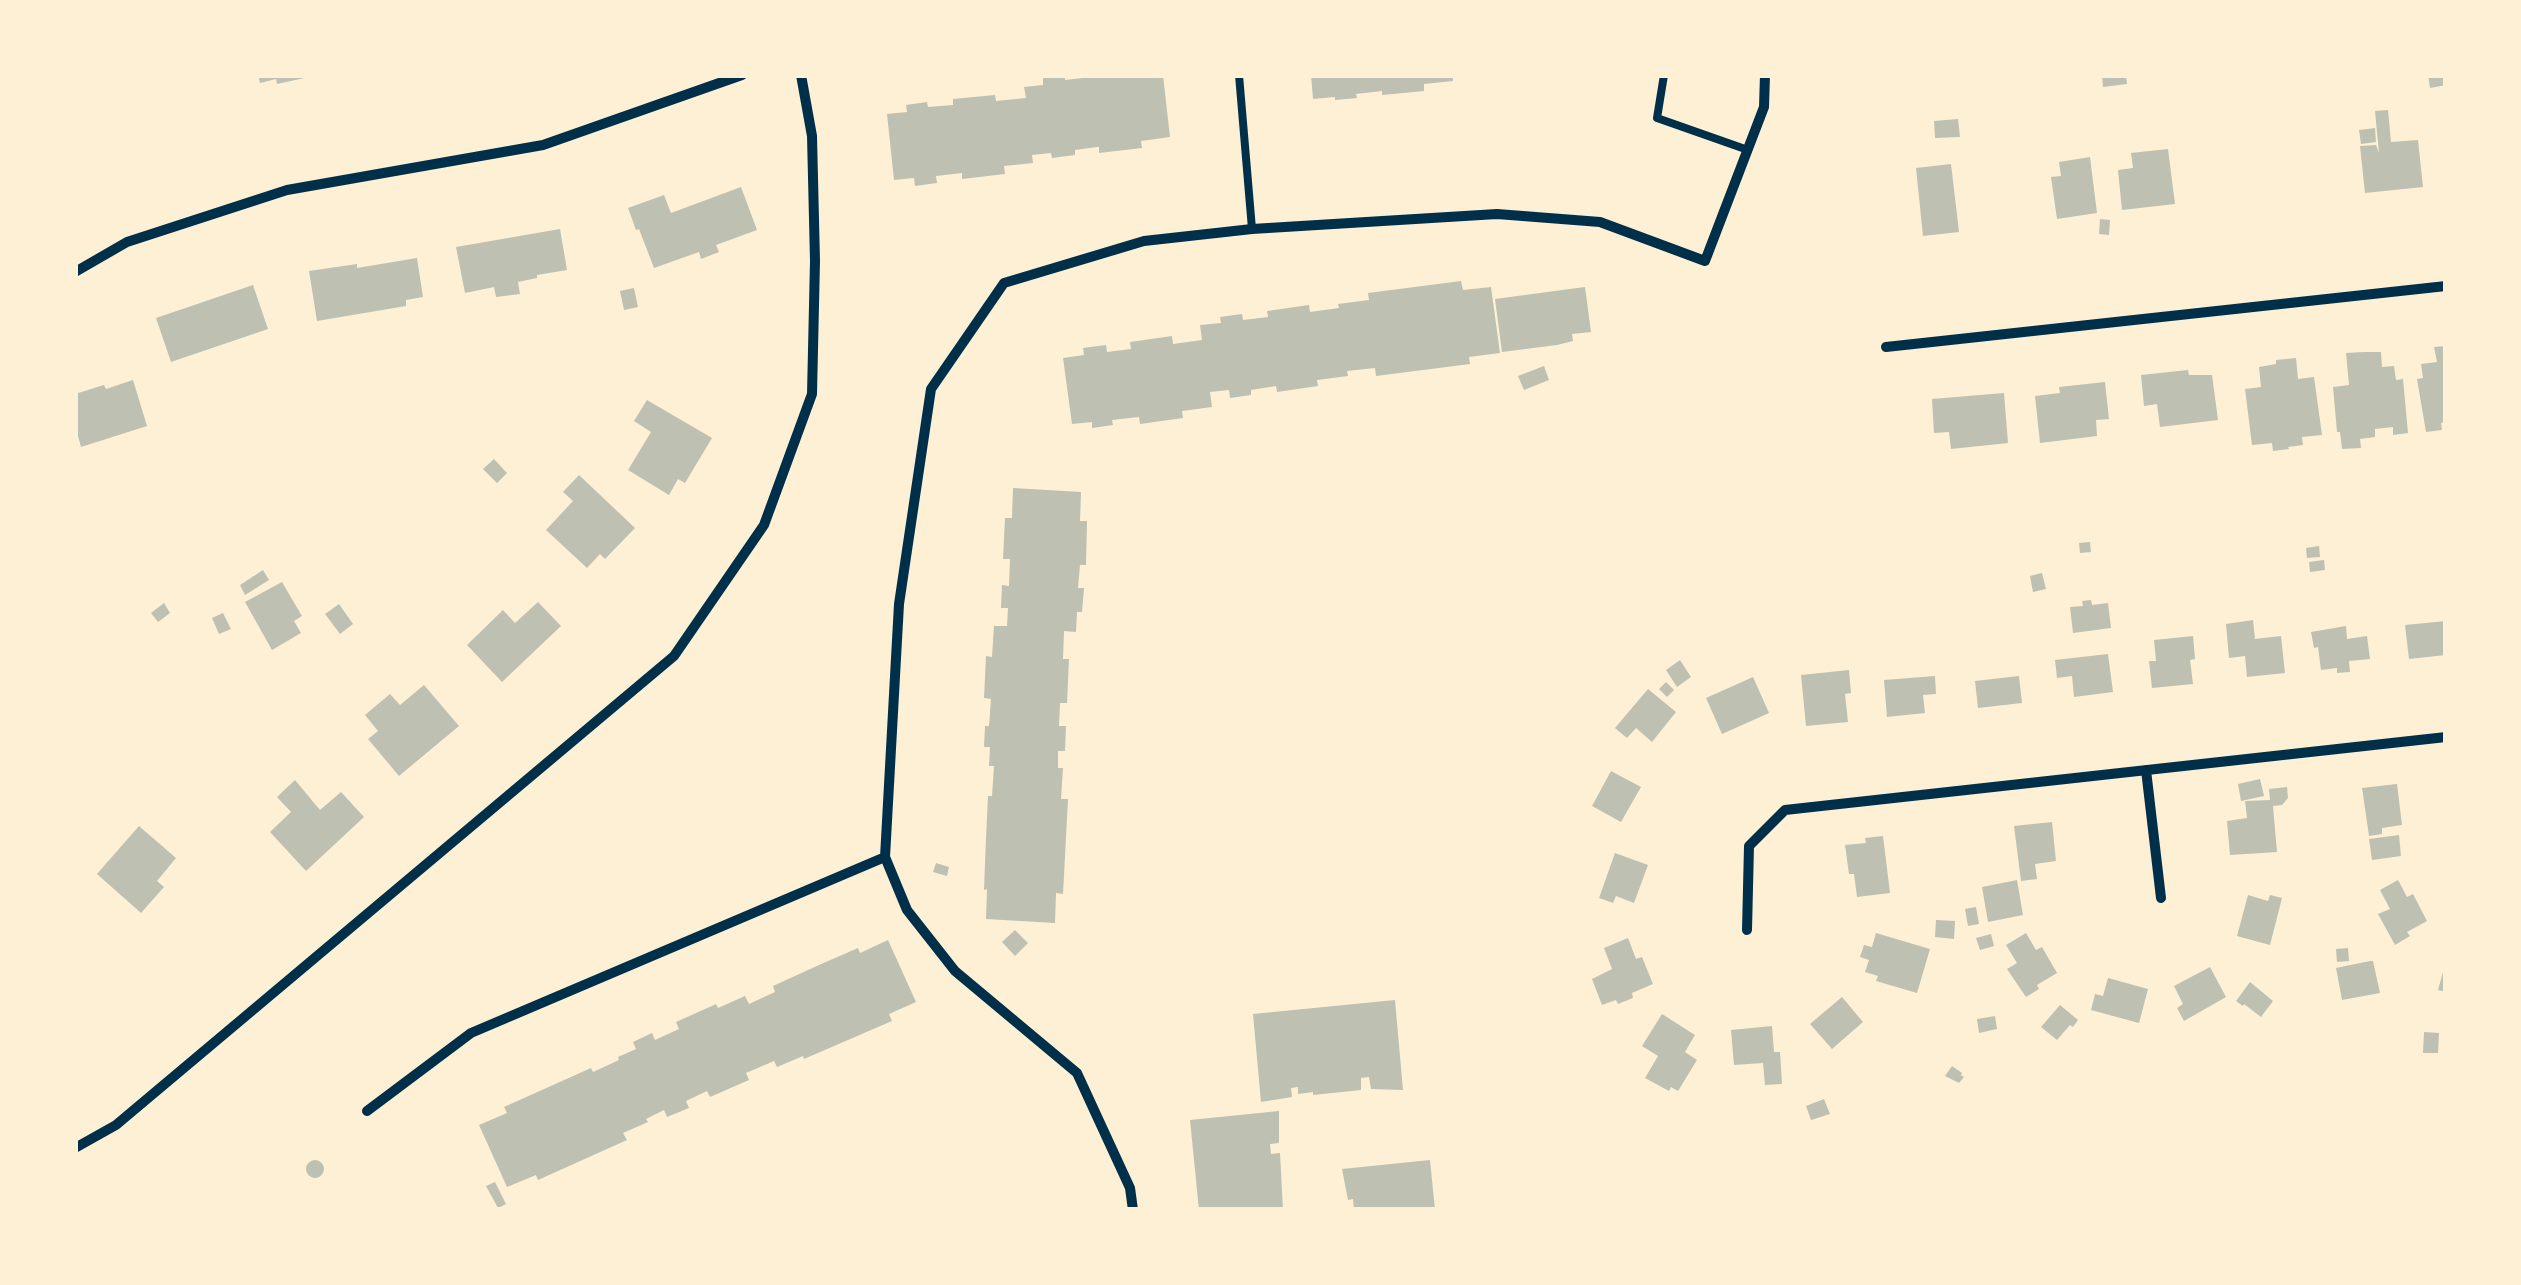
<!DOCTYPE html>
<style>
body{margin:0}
#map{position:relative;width:2521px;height:1285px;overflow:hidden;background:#fdf0d5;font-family:"Archivo Narrow",sans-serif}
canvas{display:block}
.frame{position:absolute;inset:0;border:78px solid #fdf0d5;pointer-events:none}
</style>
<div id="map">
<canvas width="2521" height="1285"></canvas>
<div class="frame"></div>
</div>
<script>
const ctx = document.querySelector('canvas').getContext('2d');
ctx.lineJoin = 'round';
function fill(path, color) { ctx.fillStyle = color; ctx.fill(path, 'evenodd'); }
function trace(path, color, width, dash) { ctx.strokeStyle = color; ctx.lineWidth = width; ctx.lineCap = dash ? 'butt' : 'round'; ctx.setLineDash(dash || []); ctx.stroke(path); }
fill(new Path2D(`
 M258 75H309V77L277 84 276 79 260 83Z
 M1065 75V80L1091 77V75H1163L1170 137 1141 141 1142 148 1099 153V147H1097L1075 150V155L1052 158 1051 153 1032 155 1033 163 1004 166 1005 174 962 179V173L936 176 937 183 915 186 914 178 894 180 887 114 907 112 906 105 927 102 928 107 953 105V99L995 95 996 101 1026 98 1024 87 1043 85V78Z
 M1311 75H1453V81L1424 84V91L1382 95V91L1356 94 1357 98 1335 100V97L1313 99Z
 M2102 75H2126L2127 84 2103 87Z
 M2428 75H2446V85L2430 88Z
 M2388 110 2391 142 2418 140 2423 187 2365 193 2360 146 2376 145 2379 153 2375 111Z
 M1958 119 1960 137 1935 138 1934 121Z
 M2375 128 2376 142 2361 144 2359 130Z
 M2168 149 2175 204 2122 210 2118 170 2133 168 2131 153Z
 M2090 157 2097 213 2057 219 2051 177 2061 176 2059 162Z
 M1951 164 1959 232 1923 236 1916 168Z
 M741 187 757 230 716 245 719 252 701 259 699 252 654 268 639 229 636 230 628 208 664 195 671 213Z
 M2100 219 2110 220 2109 235 2099 234Z
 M560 229 567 270 537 275V278L518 282 520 294 496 297 494 287 465 293 456 247Z
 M417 258 423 297 406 300V306L317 321 309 271 357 264V268Z
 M1461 281 1463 290 1491 287 1500 353 1469 357 1470 364 1376 376 1375 368 1347 371 1348 376 1317 380 1318 386 1277 392 1276 386 1251 390V395L1230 398 1229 390 1210 392 1212 407 1182 411 1183 418 1140 424 1139 417 1112 420 1113 425 1092 428V422L1072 424 1063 358 1084 355 1083 348 1106 345 1107 352 1131 349 1130 342 1172 336 1173 344 1202 340 1200 325 1221 323 1220 317 1242 314 1243 320 1268 317 1267 311 1309 305 1310 312 1339 308 1338 304 1369 300 1368 293Z
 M253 285 268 329 171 362 156 318Z
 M1585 287 1591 332 1572 334 1573 341 1557 345 1502 352 1495 299Z
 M634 288 638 307 624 310 620 291Z
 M2446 346V422L2441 423 2442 430 2426 432 2417 379 2423 378 2421 364 2437 362 2434 347Z
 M2364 352H2381L2382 367 2394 366 2396 380 2403 379 2408 433 2393 435V427L2375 429V437L2360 439 2361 448 2342 449 2340 432H2337L2333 387 2349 385 2346 353Z
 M2296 358 2298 379 2314 377 2322 435 2302 437 2303 445 2288 447 2289 449 2273 451 2272 443 2252 445 2245 389 2261 387 2259 367 2276 364V360Z
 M1544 366 1549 380 1524 390 1518 376Z
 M2188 370 2189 375H2212L2218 420 2160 427 2157 404 2144 406 2141 375Z
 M133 380 147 426 81 447 78 436 75 437V394L104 385 106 389Z
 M2105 382 2109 419 2096 420 2097 436 2040 443 2035 396 2060 393 2059 387Z
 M2004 393 2008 443 1951 449 1949 432 1934 433 1932 399Z
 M647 400 712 438 685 483 678 479 669 495 628 470 651 432 634 421Z
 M494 459 507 473 497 483 483 469Z
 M579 475 635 528 605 559 600 554 587 568 546 530 573 501 563 492Z
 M1013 488 1081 492 1080 521H1087L1086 565H1080L1078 588H1084L1082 612H1077L1076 632 1064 631 1063 659H1069L1067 703H1060L1059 726H1066L1065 751H1058V768H1063L1061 799H1068L1063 894 1056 893 1055 923 986 919 987 889 984 890 986 838 988 796H992L994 766H989L990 747H984L985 726H989L991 699 984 698 986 656 992 657 994 626H1007L1008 608H1001L1002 585 1009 586 1010 559H1003L1005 518H1012Z
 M2090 542 2091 552 2080 553 2079 543Z
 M2319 546 2320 557 2307 558 2306 548Z
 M2324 560 2325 570 2310 572 2309 562Z
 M263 570 269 580 245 595 240 585Z
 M2042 573 2046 589 2033 592 2030 576Z
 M282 582 302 616 294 621 301 633 272 650 245 602Z
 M2091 600 2092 605 2108 603 2111 628 2073 633 2070 607 2083 606 2082 601Z
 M538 602 561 626 502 682 467 645 503 610 515 623Z
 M164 603 170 613 158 622 151 613Z
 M339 604 353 624 340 634 325 614Z
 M223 613 231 629 219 634 212 618Z
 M2253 620 2255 639 2281 636 2285 673 2247 677 2245 656 2229 658 2226 624Z
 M2446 621V655L2409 659 2405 625Z
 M2346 626 2347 639 2367 636 2370 659 2349 661 2350 672 2337 673V668L2321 670 2318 647 2314 648 2311 632Z
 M2193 636 2195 659 2190 660 2193 684 2152 688 2149 661H2156L2154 640Z
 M2108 654 2113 692 2074 697 2072 676 2057 678 2055 660Z
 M1680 660 1691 677 1677 687 1666 670Z
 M1849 670 1851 693 1845 694 1848 722 1806 726 1801 675Z
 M1935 676 1936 694 1923 695 1925 713 1887 717 1884 680Z
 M2019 676 2022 703 1978 708 1975 681Z
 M1753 677 1769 713 1722 734 1706 698Z
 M1666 682 1674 690 1667 697 1659 689Z
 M424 685 459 726 399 776 368 739 378 731 365 715 390 694 400 705Z
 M1648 689 1676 712 1652 742 1636 728 1627 738 1615 728Z
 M1611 771 1641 787 1621 822 1592 806Z
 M2260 779 2264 796 2241 801 2238 784Z
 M295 780 320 810 341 792 364 817 306 871 270 832 291 812 277 797Z
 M2397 784 2402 825 2382 828V834L2369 836 2362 788Z
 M2287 787 2288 798 2282 805 2273 806 2277 852 2230 855 2227 821 2247 818 2245 801 2270 800 2269 789Z
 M2052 822 2056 861 2035 864 2037 879 2021 881 2014 826Z
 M139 826 176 858 157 881 164 887 141 913 97 874Z
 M2399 835 2401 856 2372 860 2369 839Z
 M1883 836 1890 893 1857 897 1854 874H1849L1845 845 1866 843 1865 838Z
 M1615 853 1648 865 1634 903 1616 896 1613 903 1599 898Z
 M936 863 949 867 947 876 933 872Z
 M2017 880 2023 915 1988 922 1982 887Z
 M2398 880 2407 897 2413 894 2427 921 2407 932 2410 936 2395 945 2378 914 2390 909 2380 890Z
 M2248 895 2268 901 2270 895 2282 898 2270 945 2237 936Z
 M1976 907 1979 924 1968 926 1965 909Z
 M1936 920 1955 921 1954 939 1935 937Z
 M1015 930 1028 943 1015 956 1002 942Z
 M1876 933 1930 949 1917 993 1876 981 1878 976 1865 972 1869 960 1860 957 1864 945 1872 947Z
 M2026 933 2036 950 2042 947 2057 973 2037 985 2039 989 2026 997 2007 969 2017 963 2006 945Z
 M1991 934 1994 946 1980 950 1976 938Z
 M1628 938 1636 959 1642 957 1653 984 1632 993 1633 998 1618 1004 1616 1000 1602 1005 1592 979 1612 969 1604 948Z
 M888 940 916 1002 889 1014 892 1021 804 1059 803 1056 777 1067 774 1061 746 1073 749 1080 710 1097 707 1091 686 1101 689 1108 667 1117 664 1110 646 1119 648 1122 623 1133 627 1140 538 1180 536 1175 507 1187 479 1125 507 1113 504 1107 591 1068 593 1072 619 1060 618 1057 636 1049 633 1042 652 1033 655 1040 679 1029 676 1022 714 1005 716 1004 718 1008 745 996 749 1004 775 992 773 986 819 965 858 948 860 953Z
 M2348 948 2349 961 2337 962 2336 949Z
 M2370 961H2373L2380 993 2342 1000 2336 968Z
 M2445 965H2446V992L2438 990Z
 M2210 967 2226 997 2184 1021 2177 1008 2183 1004 2174 986Z
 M2108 978 2148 989 2139 1023 2091 1010 2095 994 2103 996Z
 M2250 982 2273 1001 2261 1017 2244 1004 2243 1006 2236 1001Z
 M1842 997 1863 1022 1832 1049 1810 1024Z
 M1395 1000 1403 1090 1371 1089 1369 1077 1361 1078V1090L1313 1095V1092L1298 1094V1087L1291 1088 1292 1097 1261 1102 1253 1014Z
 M2060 1005 2078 1020 2073 1027 2070 1025 2057 1040 2041 1027Z
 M1662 1014 1695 1035 1685 1052 1697 1060 1678 1091 1671 1087 1669 1091 1645 1078 1658 1056 1642 1046Z
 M1995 1016 1997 1029 1979 1033 1977 1019Z
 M1772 1026 1774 1052H1780L1782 1084 1765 1085 1763 1063 1734 1065 1731 1030Z
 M2424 1032 2439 1033 2438 1053H2423Z
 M1952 1066 1962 1073 1961 1075 1964 1077 1959 1083 1945 1076Z
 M1824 1099 1830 1114 1811 1120 1806 1106Z
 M1279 1111V1143L1270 1144 1271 1154 1280 1153 1283 1210H1199L1190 1120Z
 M1430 1160 1435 1210H1354L1353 1199 1348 1200 1342 1169Z
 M306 1169a9 9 0 1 1 18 0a9 9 0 1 1-18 0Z
 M495 1182 506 1204 498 1208 486 1186Z`), '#bec0b2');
trace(new Path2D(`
 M1239 75 1252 229
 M1664 75 1657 118 1748 150`), '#003049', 8);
trace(new Path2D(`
 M75 272 127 242 287 190 543 145 742 75
 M1886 347 2446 286
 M2146 770 2161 898
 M1747 930 1749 846 1785 810 2446 737
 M367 1111 471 1033 885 857
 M75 1148 116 1125 674 656 764 525 812 394 815 261 812 136 801 75
 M1133 1210 1130 1188 1077 1073 955 971 907 910 885 857 899 604 931 389 1004 283 1144 241 1252 229 1497 214 1600 222 1705 261 1764 107 1765 75`), '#003049', 10);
</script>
